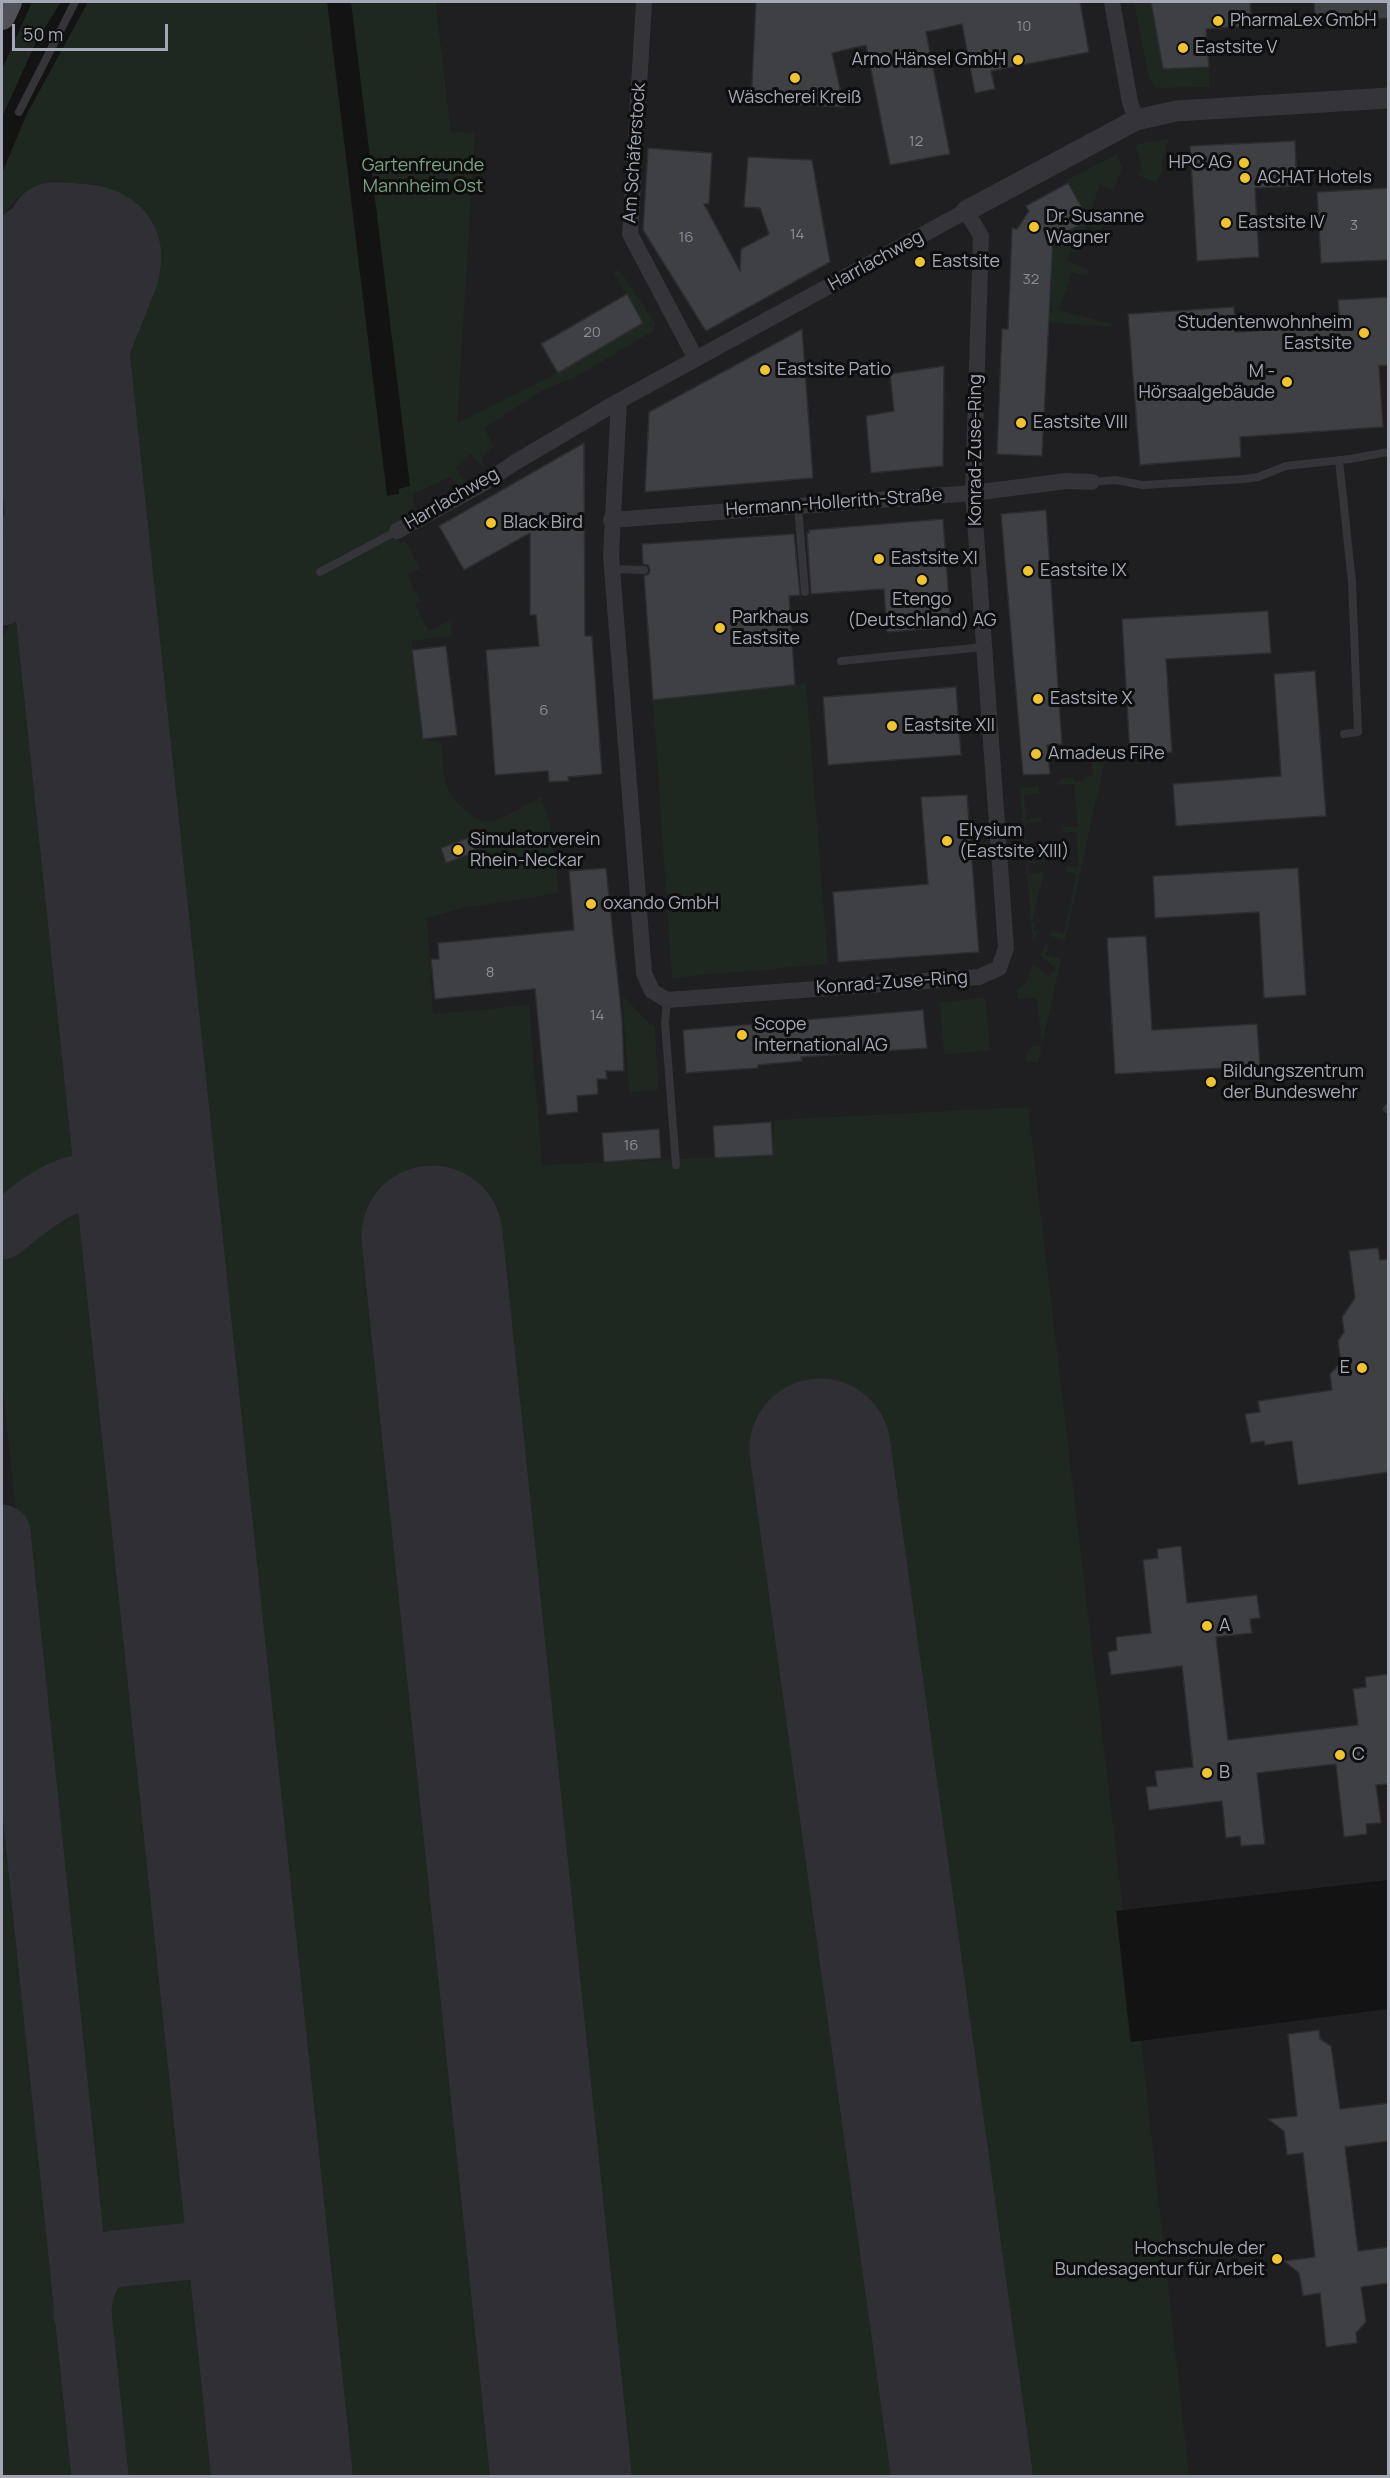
<!DOCTYPE html>
<meta charset="utf-8">
<style>
body{margin:0}
#map{position:relative;width:1390px;height:2478px;overflow:hidden;background:#131314;font-family:Manrope,sans-serif}
canvas{display:block}
.frame{position:absolute;inset:0;border:3px solid #a4a8b5;pointer-events:none}
.scale{position:absolute;left:12px;top:24px;width:156px;height:27px;box-sizing:border-box;border:3px solid #a4a8b5;border-top:0;padding-left:8px;font-size:18px;line-height:21px;white-space:nowrap;color:#a4a8b5;-webkit-text-stroke:4px #0e0e0f;paint-order:stroke}
</style>
<div id="map">
<canvas width="1390" height="2478"></canvas>
<div class="frame"></div>
<div class="scale">50 m</div>
</div>
<script>
const ctx = document.querySelector('canvas').getContext('2d');
ctx.lineJoin = 'round';
function fill(path, color) { ctx.fillStyle = color; ctx.fill(path, 'evenodd'); }
function trace(path, color, width, dash) { ctx.strokeStyle = color; ctx.lineWidth = width; ctx.lineCap = dash ? 'butt' : 'round'; ctx.setLineDash(dash || []); ctx.stroke(path); }
function label(font, color, halo, rows, align = 'center') {
  ctx.font = font + ' Manrope,sans-serif'; ctx.lineWidth = 6; ctx.setLineDash([]); ctx.textBaseline = 'middle'; ctx.strokeStyle = halo; ctx.fillStyle = color; for (const [text, x, y, turn = 0] of rows) {
    ctx.save(); ctx.translate(x, y); ctx.rotate((+turn || 0) * Math.PI / 180); ctx.textAlign = isNaN(turn) ? turn : align; if (halo) ctx.strokeText(text, 0, 0); ctx.fillText(text, 0, 0); ctx.restore();
  }
}
fill(new Path2D(`
 M88 2H327L387 496 399 494V489L411 486 475 133H451L436 2H1388V1880L1116 1911 1131 2042 1388 2009V2476H2V173L27 114Z`), '#1f1f21');
fill(new Path2D(`
 M32 2H61L37 40 2 117V69Z
 M88 2H327L387 496 399 494V489L410 486 351 2H436L451 132 475 133 457 423 558 373 643 323 613 271H620L656 324 653 331 574 378 547 388 484 428 494 446 481 458 484 468 471 454 455 468 466 482 463 489 450 477 413 494 415 515 396 524 400 544 405 541 420 568 407 576 421 601 415 605 429 631 451 620 452 636 412 641 423 739 441 743C443 755 442 772 446 784 452 801 476 827 495 820 511 815 526 804 541 797L550 824 559 893 464 908 427 918 433 1014 529 1005 542 1165 773 1155 774 1120 1028 1107 1123 1910 1116 1911 1130 2042 1141 2041 1189 2476H321L104 403 154 250 149 231 135 211 113 196 100 194 17 198 6 211 29 442 25 486 2 550V173L27 114Z
 M1134 2H1151L1163 69 1209 67V87L1155 88 1149 78Z
 M1170 138 1166 146 1164 160H1161L1162 170 1156 182 1139 176 1142 166 1135 145Z
 M1117 154 1122 167 1114 190 1100 184 1090 214 1105 218 1101 231 1086 226 1077 253 1070 251 1067 261 1089 269 1087 276 1072 272 1059 310 1111 324 1113 327 1013 320V312L1051 313 1053 239 1089 220 1067 180Z
 M25 611C40 615 44 621 48 635L102 1136 2 1208V640L12 619Z
 M806 684 828 964 672 978 653 700Z
 M1107 751 1065 940 1050 936 1052 931 1064 934 1077 874 1065 871 1066 867 1078 866 1077 832H1063L1062 827H1078L1074 784 1059 785 1060 779 1073 777 1074 781H1084V776H1093L1091 754Z
 M1039 786V793L1024 795 1026 819 1041 817 1042 822 1025 824 1027 848H1043L1045 862 1028 864 1029 873 1044 872 1032 922 1035 923 1033 930 1038 932 1033 943 1026 861H1037L1036 851 1025 852 1020 788Z
 M1048 942 1046 955 1061 959 1038 1063 1025 1061 1029 1047 1042 1046 1037 998 1018 999 1017 990 1026 983 1033 964 1049 977 1056 969 1040 955Z
 M622 995 650 1024 655 1026 658 1090 629 1092Z
 M985 998 990 1050 944 1055 940 1002Z
 M70 1210C92 1214 105 1224 113 1244L213 2185C209 2200 206 2217 195 2228 186 2237 172 2237 161 2238 127 2241 96 2241 88 2202L2 1378V1251C22 1234 44 1215 70 1210Z
 M2 1684 85 2476H2Z
 M189 2268C211 2278 220 2289 226 2313L243 2476H116L100 2322C103 2267 146 2270 189 2268Z`), '#1f2721');
trace(new Path2D(`
 M7 584C28 561 60 554 78 585 84 595 85 607 88 617
 M2 597 129 279C143 235 116 213 75 212 67 211 59 210 52 211 35 213 32 236 37 249 41 255 46 261 50 268
 M2 1231C35 1205 76 1165 120 1190 131 1196 140 1205 145 1217 151 1234 153 1253 156 1271
 M2 1533 100 2476
 M82 2314C85 2292 89 2266 113 2259L230 2247 249 2256 256 2266 262 2285`), '#303034', 57);
trace(new Path2D(`
 M50 268 282 2476
 M432 1236 561 2476
 M820 1449 962 2476`), '#303034', 141);
const building = new Path2D(`
 M756 2H1080L1089 52 991 71 995 89 975 93 962 24 926 32 950 154 890 165 866 45 832 53 844 107 751 103Z
 M1151 2H1250L1252 26 1206 29 1209 67 1163 69Z
 M1314 2H1389V18L1315 22Z
 M1295 141 1297 186 1255 188 1259 257 1197 261 1190 146Z
 M648 148 712 153 709 204H704L740 271 741 249 769 234 760 208 744 207 748 157 812 160 830 262 706 331 643 230Z
 M1068 183 1089 220 1053 239 1042 456 997 454 1002 329H1008L1012 228 1017 229 1029 211 1026 206Z
 M1389 188V260L1321 263 1317 192Z
 M627 294 643 323 558 373 541 344Z
 M1389 297V365L1379 366 1383 427 1240 437 1241 457 1140 465 1128 314 1234 307 1235 332 1340 326 1338 300Z
 M802 329 813 478 645 492 649 412Z
 M944 366 943 466 871 473 866 416 894 411 890 374Z
 M584 443 585 636H592L602 774 568 777 569 781 549 782 548 771 495 775 486 650 539 646 536 615H530V533L464 570 439 526Z
 M1046 510 1062 744 1047 745 1050 774 1023 775 1001 514Z
 M943 519 951 627 887 632 884 589 811 594 807 533H809V530Z
 M794 534 800 595 789 596 795 685 653 700 644 576 649 574 650 570 648 565 643 564 642 544Z
 M1268 611 1271 653 1166 659 1172 752 1130 755 1122 619Z
 M446 646 457 735 423 739 412 650Z
 M1315 671 1326 816 1176 826 1173 784 1281 776 1274 674Z
 M956 687 961 755 828 765 823 697Z
 M967 795 979 952 838 962 833 892 928 884 921 797Z
 M470 837 475 852 446 863 441 848Z
 M606 868 622 1019 624 1071H606L607 1079H597L598 1094 577 1096 578 1112 547 1115 535 989 435 999 431 959H439L438 943 574 930 569 871Z
 M1298 868 1306 995 1264 998 1259 912 1155 918 1153 876Z
 M1146 936 1152 1030 1257 1024 1260 1066 1115 1074 1107 938Z
 M923 1010 927 1048 801 1057 802 1061 758 1065V1068L686 1073 683 1030Z
 M771 1122 773 1155 715 1158 713 1126Z
 M659 1129 661 1158 604 1162 602 1133Z
 M1378 1248 1380 1260 1389 1259V1472L1298 1485 1292 1441 1265 1445 1264 1441 1251 1443 1245 1414 1260 1412 1258 1401 1332 1390 1330 1374 1341 1362 1338 1341 1344 1332 1342 1317 1355 1298 1349 1251Z
 M1181 1546 1187 1603 1257 1595 1260 1618 1250 1619 1252 1633 1216 1637 1228 1740 1358 1725 1353 1689 1366 1687 1365 1677 1389 1674V1784L1376 1785 1381 1823 1366 1824 1367 1834 1344 1837 1336 1764 1257 1773 1265 1844 1241 1846 1240 1836 1226 1838 1222 1801 1149 1810 1146 1787 1157 1786 1155 1771 1193 1767 1182 1666 1111 1675 1108 1652 1117 1650 1116 1637 1151 1633 1143 1560 1158 1558 1157 1549Z
 M1319 2030 1320 2039 1331 2046 1340 2109 1389 2103V2141L1345 2147 1358 2251 1389 2247V2283L1361 2287 1366 2322 1356 2333 1357 2343 1326 2347 1320 2293 1303 2296 1299 2273 1284 2261 1315 2257 1303 2153 1287 2155 1284 2131 1268 2119 1297 2116 1288 2034Z`);
fill(building, '#3f4044');
trace(building, '#2d2d30', 1.5);
trace(new Path2D(`
 M19 112 75 2
 M1339 460 1352 582 1358 732 1344 734
 M1092 482 1115 480 1143 485 1244 479 1258 477 1286 466 1350 459 1388 452
 M798 506 805 592
 M612 569 644 570
 M320 572 397 531
 M841 661 984 647
 M667 1000 665 1023 676 1165
 M1387 1109 1388 1108`), '#343439', 8);
trace(new Path2D(`
 M644 2 630 234 696 359
 M1112 2 1130 102 1136 120
 M611 520 973 493 1066 481 1092 482
 M397 531 486 482 514 463 619 401 966 211 981 236 973 493 1006 948 999 968 979 977 667 1000 652 991 644 973 611 555 619 401`), '#343439', 16);
trace(new Path2D(`
 M966 211 1136 120 1176 111 1388 98`), '#343439', 21);
trace(new Path2D(`
 M2 17 9 2`), '#505158', 26);
for (const [x, y, r, color] of [
 [1218,21,6,"#efc430"],
 [1183,48,6,"#efc430"],
 [1018,60,6,"#efc430"],
 [795,78,6,"#efc430"],
 [1244,163,6,"#efc430"],
 [1245,178,6,"#efc430"],
 [1226,223,6,"#efc430"],
 [1034,227,6,"#efc430"],
 [920,262,6,"#efc430"],
 [1364,333,6,"#efc430"],
 [765,370,6,"#efc430"],
 [1287,382,6,"#efc430"],
 [1021,423,6,"#efc430"],
 [491,523,6,"#efc430"],
 [879,559,6,"#efc430"],
 [1028,571,6,"#efc430"],
 [922,580,6,"#efc430"],
 [720,628,6,"#efc430"],
 [1038,699,6,"#efc430"],
 [892,726,6,"#efc430"],
 [1036,754,6,"#efc430"],
 [947,841,6,"#efc430"],
 [458,850,6,"#efc430"],
 [591,904,6,"#efc430"],
 [742,1035,6,"#efc430"],
 [1211,1082,6,"#efc430"],
 [1362,1368,6,"#efc430"],
 [1207,1626,6,"#efc430"],
 [1340,1755,6,"#efc430"],
 [1207,1773,6,"#efc430"],
 [1277,2259,6,"#efc430"]
]) { const dot = new Path2D(); dot.arc(x, y, r, 0, 2 * Math.PI); ctx.fillStyle = color; ctx.fill(dot); trace(dot, '#0e0e0f', 2); }
label('15px', '#8b8e99', null, [
 ["10",1024,27],
 ["12",916,142],
 ["3",1354,226],
 ["14",797,235],
 ["16",686,238],
 ["32",1031,280],
 ["20",592,333],
 ["6",544,711],
 ["8",490,973],
 ["14",597,1016],
 ["16",631,1146]
]);
label('18px', '#a4a8b5', '#0e0e0f', [
 ["PharmaLex GmbH",1230,21],
 ["Eastsite V",1195,48],
 ["Arno Hänsel GmbH",1006,60,"right"],
 ["Wäscherei Kreiß",795,98,"center"],
 ["HPC AG",1232,163,"right"],
 ["ACHAT Hotels",1257,178],
 ["Dr. Susanne",1046,217],
 ["Wagner",1046,238],
 ["Eastsite IV",1238,223],
 ["Eastsite",932,262],
 ["Studentenwohnheim",1352,323,"right"],
 ["Eastsite",1352,344,"right"],
 ["Eastsite Patio",777,370],
 ["M -",1275,372,"right"],
 ["Hörsaalgebäude",1275,393,"right"],
 ["Eastsite VIII",1033,423],
 ["Black Bird",503,523],
 ["Eastsite XI",891,559],
 ["Eastsite IX",1040,571],
 ["Etengo",922,600,"center"],
 ["(Deutschland) AG",922,621,"center"],
 ["Parkhaus",732,618],
 ["Eastsite",732,639],
 ["Eastsite X",1050,699],
 ["Eastsite XII",904,726],
 ["Amadeus FiRe",1048,754],
 ["Elysium",959,831],
 ["(Eastsite XIII)",959,852],
 ["Simulatorverein",470,840],
 ["Rhein-Neckar",470,861],
 ["oxando GmbH",603,904],
 ["Scope",754,1025],
 ["International AG",754,1046],
 ["Bildungszentrum",1223,1072],
 ["der Bundeswehr",1223,1093],
 ["E",1350,1368,"right"],
 ["A",1219,1626],
 ["C",1352,1755],
 ["B",1219,1773],
 ["Hochschule der",1265,2249,"right"],
 ["Bundesagentur für Arbeit",1265,2270,"right"]
], 'left');
label('18px', '#a4a8b5', '#0e0e0f', [
 ["Am Schäferstock",635,153,-86],
 ["Harrlachweg",876,261,-29],
 ["Konrad-Zuse-Ring",976,450,-90],
 ["Harrlachweg",452,499,-30],
 ["Hermann-Hollerith-Straße",834,503,-4],
 ["Konrad-Zuse-Ring",892,983,-4]
]);
label('18px', '#7ca082', '#0e0e0f', [
 ["Gartenfreunde",423,166],
 ["Mannheim Ost",423,187]
]);
</script>
